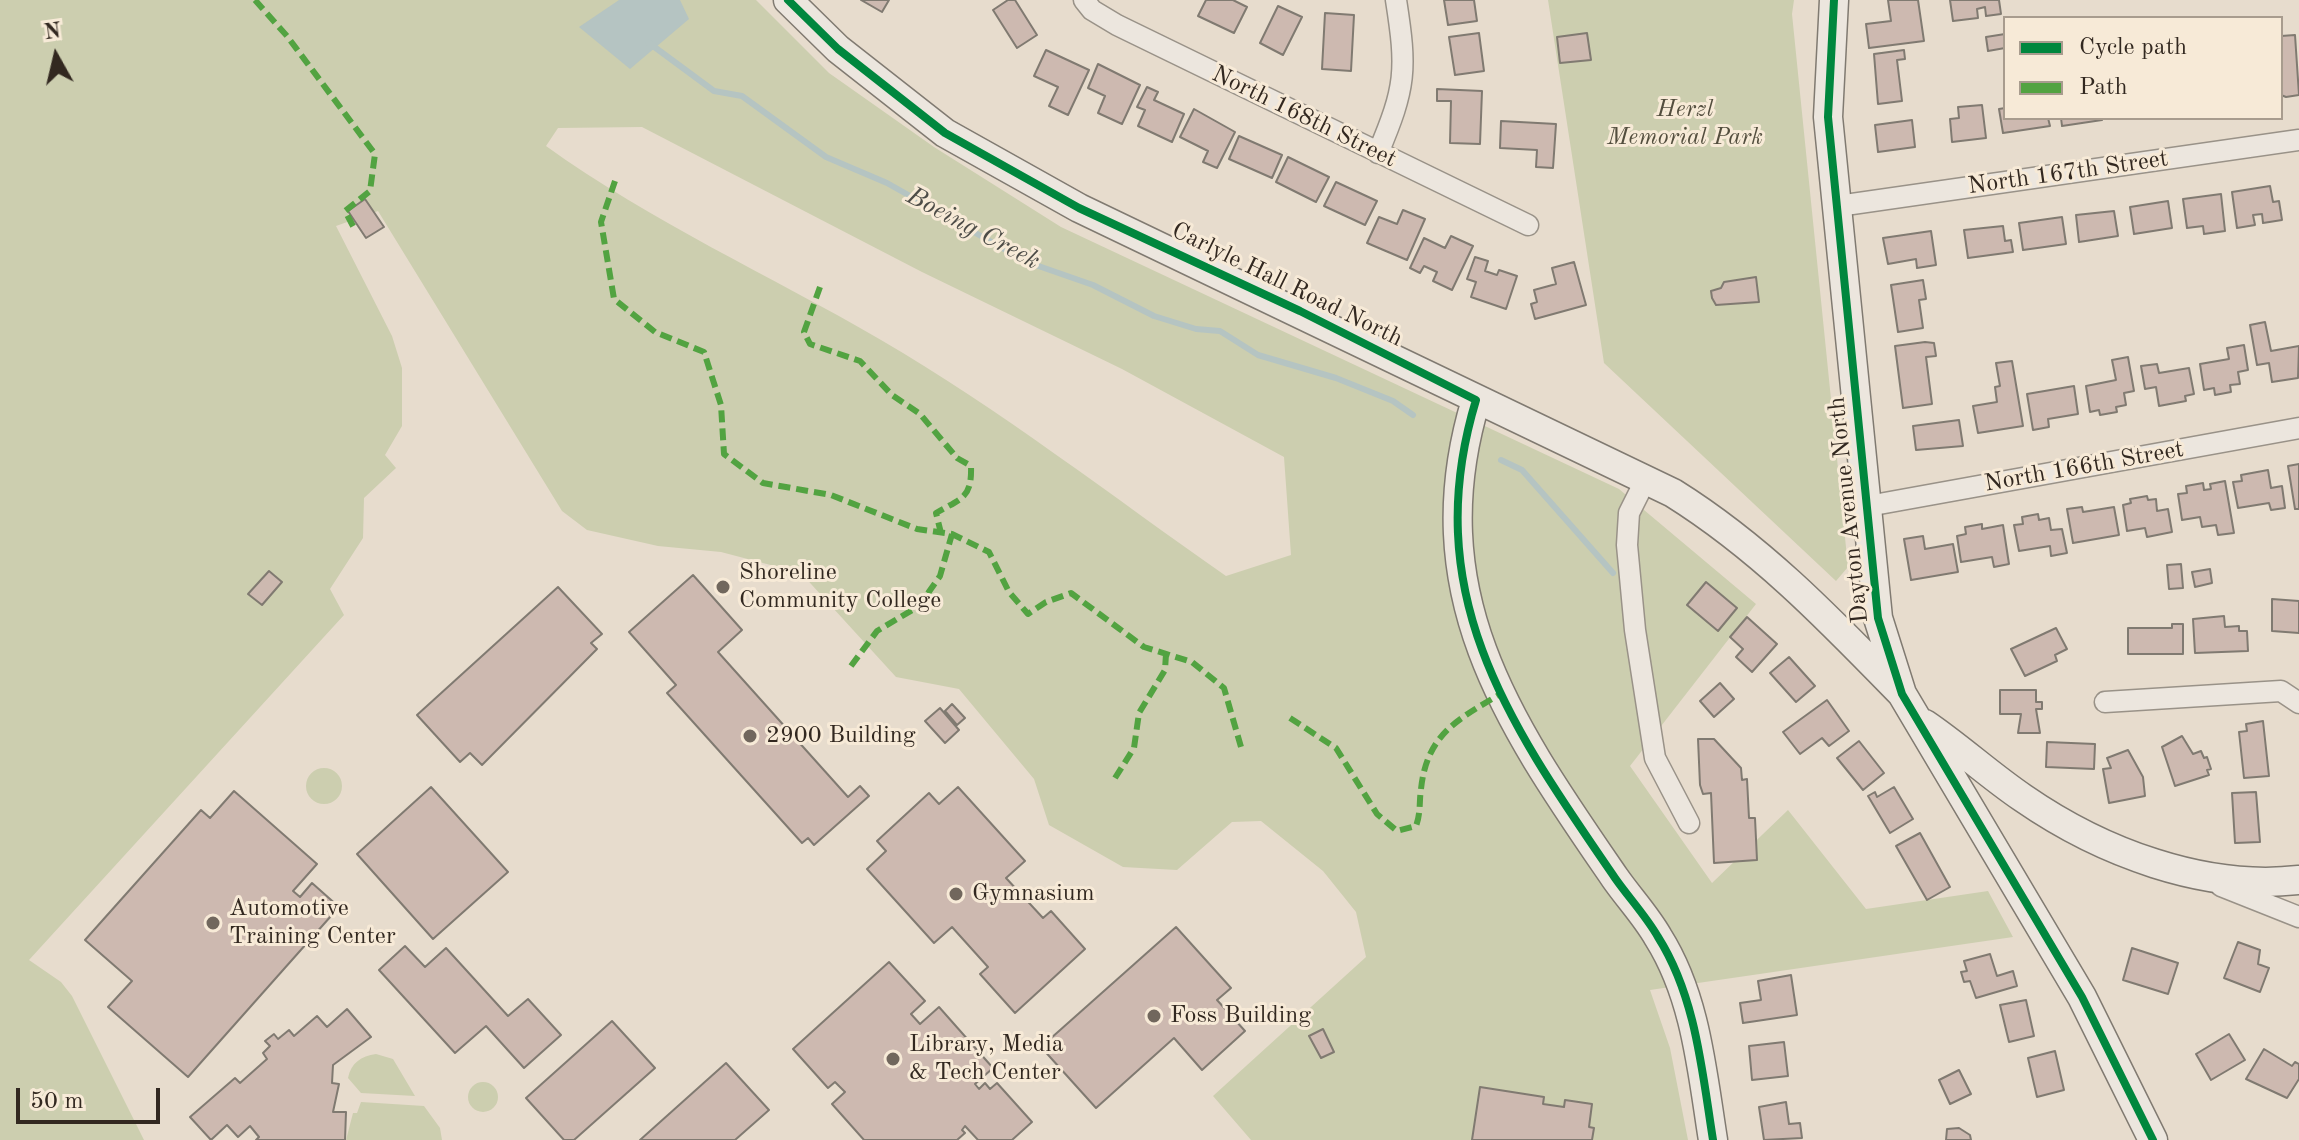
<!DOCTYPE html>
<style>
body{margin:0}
#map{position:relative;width:2299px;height:1140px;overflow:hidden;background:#e7dccd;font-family:"Old Standard TT",serif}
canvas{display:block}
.legend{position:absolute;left:2003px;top:16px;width:280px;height:104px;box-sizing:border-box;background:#f7ead7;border:2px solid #a89c8e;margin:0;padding:10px 14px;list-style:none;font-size:24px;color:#322820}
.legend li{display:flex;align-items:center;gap:16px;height:40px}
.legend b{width:40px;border:2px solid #a89c8e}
.north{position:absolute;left:16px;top:16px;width:80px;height:80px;-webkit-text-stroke:6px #f7ead7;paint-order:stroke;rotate:352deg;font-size:22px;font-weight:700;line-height:32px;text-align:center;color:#322820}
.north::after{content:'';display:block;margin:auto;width:28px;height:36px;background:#322820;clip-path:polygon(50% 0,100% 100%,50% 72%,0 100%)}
.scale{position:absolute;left:16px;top:1088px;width:144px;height:36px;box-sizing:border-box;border:4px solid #322820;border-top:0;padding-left:10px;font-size:24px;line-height:28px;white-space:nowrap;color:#322820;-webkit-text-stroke:6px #f7ead7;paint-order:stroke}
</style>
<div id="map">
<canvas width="2299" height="1140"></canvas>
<ul class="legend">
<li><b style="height:10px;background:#00873e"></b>Cycle path</li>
<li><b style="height:10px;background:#52a341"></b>Path</li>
</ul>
<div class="north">N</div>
<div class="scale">50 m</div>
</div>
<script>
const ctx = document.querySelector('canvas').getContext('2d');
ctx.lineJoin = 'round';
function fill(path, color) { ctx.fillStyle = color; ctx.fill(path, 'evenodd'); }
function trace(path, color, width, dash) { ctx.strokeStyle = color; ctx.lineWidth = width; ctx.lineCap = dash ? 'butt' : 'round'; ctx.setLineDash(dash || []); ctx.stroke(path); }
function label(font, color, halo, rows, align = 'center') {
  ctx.font = font + ' "Old Standard TT",serif'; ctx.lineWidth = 6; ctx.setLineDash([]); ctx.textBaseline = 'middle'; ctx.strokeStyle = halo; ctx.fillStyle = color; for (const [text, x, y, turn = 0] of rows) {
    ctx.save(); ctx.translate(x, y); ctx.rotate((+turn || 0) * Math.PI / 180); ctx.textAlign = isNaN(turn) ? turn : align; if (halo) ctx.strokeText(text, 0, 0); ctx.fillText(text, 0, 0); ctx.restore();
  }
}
fill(new Path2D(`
 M0 0H756L829 73 934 147 1061 227 1619 489 1756 604 1630 766 1712 883 1788 810 1866 909 1988 891 2013 937 1650 990 1670 1048 1688 1140H1251L1213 1096 1366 957 1356 912 1323 871 1261 821 1232 822 1177 870 1123 867 1049 825 1034 779 959 689 896 677 801 573 721 552 658 546 587 530 562 511 378 211 336 226 392 336 402 368V426L385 455 396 468 364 498 363 538 330 589 344 615 29 960 61 982 72 996 144 1140H0ZM642 127 922 272 1122 369 1284 457 1291 555 1226 576C1113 497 1001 410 881 340 768 274 653 223 546 146L558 128Z
 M1548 0H1794L1792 14 1848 567 1836 581 1604 363Z
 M306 786a18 18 0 1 1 36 0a18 18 0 1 1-36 0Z
 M376 1054 393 1059 415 1096 361 1093 348 1078C351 1063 361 1056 376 1054Z
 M468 1097a15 15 0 1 1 30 0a15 15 0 1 1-30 0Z
 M361 1102 424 1106 440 1128 442 1140H346L353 1113H357Z`), '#ccceaf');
fill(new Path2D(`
 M619 0H680L689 19 630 69 579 27Z`), '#b5c4c2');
trace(new Path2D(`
 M649 43 714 91 742 96 826 157 887 183 1027 262 1093 285 1154 316 1196 329 1220 331 1258 355 1336 378 1393 401 1413 415
 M1501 460 1522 470 1613 573`), '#b5c4c2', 6);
const building = new Path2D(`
 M861 0H889L882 12Z
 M1008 0H1015L1037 35 1017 48 993 10Z
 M1206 0H1233L1247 7 1234 33 1198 16Z
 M1444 0H1474L1477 21 1448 25Z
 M1888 0H1918L1924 41 1869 48 1866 24 1891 21Z
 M1950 0H1999L2001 14 1986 16 1985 7 1977 9 1978 18 1953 21Z
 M1278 6 1302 17 1283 55 1260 43Z
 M1325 13 1354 15 1351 71 1322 69Z
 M1479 33 1484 71 1455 75 1449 37Z
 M1587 33 1591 60 1560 63 1557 37Z
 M2005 34V48L1988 51 1986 37Z
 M2295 35 2299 95 2286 97 2281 95V36Z
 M1046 50 1089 70 1068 115 1049 106 1058 87 1034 76Z
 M1904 50 1905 59 1897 60 1902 101 1878 104 1874 54Z
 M1098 64 1140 85 1122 124 1098 113 1105 96 1088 88Z
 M1147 87 1158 92 1154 100 1184 114 1172 142 1138 126 1145 110 1137 107Z
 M1437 89 1482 91 1480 144 1450 143 1451 101H1437Z
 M1982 105 1986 138 1952 142 1950 119 1959 118 1958 107Z
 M2005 108V118H2048L2050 126 2003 133 1999 109Z
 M1194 109 1235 132 1217 168 1203 162 1208 151 1180 137Z
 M2061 118H2101L2102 120 2062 126Z
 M1912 120 1915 147 1878 152 1875 125Z
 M1501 121 1556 124 1553 168 1536 167 1537 150 1500 148Z
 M1239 136 1282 155 1272 178 1229 159Z
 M1288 157 1329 177 1316 202 1276 182Z
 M1336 182 1377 201 1365 225 1324 206Z
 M2270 186 2273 202 2279 201 2282 220 2263 223 2262 214 2253 215 2255 225 2237 228 2232 192Z
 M2221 194 2225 231 2204 234 2203 226 2187 228 2183 199Z
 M365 199 384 227 366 238 348 211Z
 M2168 201 2172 228 2134 234 2130 207Z
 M1403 210 1425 219 1407 260 1367 243 1379 217 1397 224Z
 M2114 211 2118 236 2079 242 2076 215Z
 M2062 217 2066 244 2023 250 2019 223Z
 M2003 226 2005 241 2011 240 2013 252 1968 258 1964 230Z
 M1931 231 1936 265 1917 268 1916 259 1888 264 1883 238Z
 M1451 236 1473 246 1452 290 1433 281 1437 272 1424 266 1420 273 1410 268 1424 238 1445 248Z
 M1475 257 1488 261 1485 271 1497 275 1499 270 1517 276 1506 309 1471 297 1476 282 1467 279Z
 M1574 262 1586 305 1535 319 1531 304 1537 302 1534 290 1556 284 1552 268Z
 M1756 277 1759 302 1716 305 1712 298 1711 291 1721 288 1724 282Z
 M1923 280 1926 299 1919 300 1923 328 1898 332 1891 285Z
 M2265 322 2271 351 2299 346 2298 378 2272 382 2269 363 2257 365 2250 325Z
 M1925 342 1934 343 1936 356 1926 357 1932 404 1903 408 1895 346Z
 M2244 345 2248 370 2238 372 2240 384 2230 385 2231 392 2215 395 2214 388 2204 390 2200 364 2229 359 2227 348Z
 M2128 357 2134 391 2124 393 2126 405 2116 407 2117 412 2100 415 2099 410 2090 412 2086 386 2116 380 2112 360Z
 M2012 361 2023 426 1978 433 1973 406 1997 402 1995 387 2000 386 1996 363Z
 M2157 364 2159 373 2189 368 2194 394 2185 396 2186 401 2159 406 2156 387 2145 389 2141 366Z
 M2074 386 2078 414 2048 419 2049 427 2033 430 2027 394Z
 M1959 420 1963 446 1916 450 1913 426Z
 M2299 464V509H2295L2288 466Z
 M2268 470 2271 488 2282 486 2285 508 2271 510 2269 503 2238 508 2233 482 2242 481 2241 475Z
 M2225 481 2234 533 2218 535 2216 525 2202 527 2200 517 2182 520 2178 494 2187 493 2186 486 2203 483 2204 490 2211 489 2210 484Z
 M2147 496 2148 500 2156 499 2157 511 2168 509 2172 532 2147 537 2145 528 2127 531 2123 505 2131 503 2130 499Z
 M2082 507 2083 512 2114 507 2119 535 2073 543 2067 509Z
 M2038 514 2039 520 2049 518 2051 530 2062 529 2067 553 2051 556 2050 546 2019 551 2014 525 2023 524 2022 517Z
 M1982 524V529L2003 525 2009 564 1994 567 1992 557 1961 562 1957 536 1966 534 1965 527Z
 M1923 536 1925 549 1953 544 1958 572 1911 580 1904 539Z
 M2181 564 2183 588 2169 589 2167 565Z
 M2210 569 2212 583 2195 587 2192 572Z
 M269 571 282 582 262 605 248 594Z
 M693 575 742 630 718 652 848 797 860 786 869 796 814 845 808 838 802 843 667 693 676 685 629 632Z
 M1706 582 1737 608 1718 631 1687 605Z
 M558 587 602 634 591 643 597 649 482 765 470 753 460 762 417 715Z
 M2272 599 2299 601V633L2272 631Z
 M2224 616 2225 627 2239 626V631H2247L2248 651 2195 653 2193 619Z
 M1747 617 1777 644 1752 672 1736 657 1743 649 1730 637Z
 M2172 624H2183V654H2128V628H2172Z
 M2056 628 2067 649 2055 655 2057 661 2025 676 2011 649Z
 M1789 657 1815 686 1796 702 1770 673Z
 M1720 683 1734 699 1714 717 1700 701Z
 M2000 690H2036V702H2042V709H2036L2040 733H2018L2021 714H2000Z
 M1827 700 1849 731 1829 746 1822 738 1800 754 1783 732Z
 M952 704 965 718 957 725 945 711Z
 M940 708 959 730 945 743 925 721Z
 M2263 721 2269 776 2244 778 2239 732 2247 731 2246 724Z
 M2182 736 2193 754 2201 751 2204 758 2207 757 2211 769 2207 770 2209 775 2175 786 2162 747Z
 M1698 739H1714L1741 768 1742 780 1747 779 1749 818H1755L1757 860 1714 863 1711 793 1703 794 1700 785Z
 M1859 741 1884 773 1863 790 1837 758Z
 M2047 742 2095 744 2094 769 2046 767Z
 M2128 750 2143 777 2145 796 2109 803 2103 769 2111 768 2107 758Z
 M431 787 508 872 433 939 357 854Z
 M958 787 1025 861 1006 878 1043 918 1051 911 1085 949 1015 1013 980 974 988 967 952 927 934 943 867 869 886 851 877 841 929 793 939 804Z
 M1894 787 1913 819 1890 833 1868 796 1875 792 1877 797Z
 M234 791 317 864 293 891 300 897 312 883 339 907 188 1077 108 1007 132 981 85 940 201 810 210 818Z
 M2256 792 2260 842 2235 843 2232 793Z
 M1920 833 1950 887 1927 900 1896 846Z
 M1176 927 1231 988 1217 1000 1245 1031 1202 1070 1174 1038 1096 1108 1041 1047Z
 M2238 942 2260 950 2258 964 2269 968 2260 992 2224 978Z
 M405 946 425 967 446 948 508 1016 528 999 561 1035 524 1068 486 1026 455 1053 379 970Z
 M2132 948 2178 963 2168 994 2123 980Z
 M1990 954 1997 976 2013 971 2017 986 1976 998 1970 981 1964 982 1961 972 1967 971 1964 961Z
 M889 962 925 1001 911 1014 920 1024 939 1007 993 1068 975 1084 979 1089 985 1083 990 1089 997 1083 1032 1122 1012 1140H978L965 1126 962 1130 965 1133 957 1140H864L832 1104 845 1092 835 1082 828 1088 793 1049Z
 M1791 975 1797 1015 1743 1023 1740 1003 1761 1000 1758 981Z
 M2026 1000 2034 1036 2009 1042 2000 1005Z
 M347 1009 371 1037 333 1065 332 1083 339 1084 333 1112H346L345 1140H256L259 1137 250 1126 238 1137 227 1125 211 1140 190 1117 235 1078 240 1083 267 1059 263 1053 270 1046 265 1041 274 1034 278 1039 289 1030 294 1036 317 1016 327 1027Z
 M612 1021 655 1068 574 1140H564L526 1098Z
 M1323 1029 1334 1052 1321 1058 1309 1036Z
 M2229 1034 2245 1060 2211 1080 2196 1054Z
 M1784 1042 1788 1076 1752 1080 1749 1046Z
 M2264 1049 2292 1066 2295 1062 2299 1064V1079L2287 1098 2246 1079Z
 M2055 1051 2064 1090 2037 1097 2028 1058Z
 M726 1063 769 1110 735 1140H640Z
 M1959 1070 1971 1094 1950 1104 1939 1080Z
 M1480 1087 1544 1097 1543 1104 1564 1107 1565 1100 1592 1104 1589 1127 1594 1128 1592 1140H1472Z
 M1786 1102 1789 1124 1800 1123 1802 1138 1764 1140 1759 1107Z
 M1959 1128 1970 1135 1971 1140H1946L1947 1129Z`);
fill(building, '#cdb9b0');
trace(building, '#807a71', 2);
const street = new Path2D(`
 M1084 0 1092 10 1117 25 1528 225
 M1378 153C1406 87 1407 70 1396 0
 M1838 206 2299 140
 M1646 479 1629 513 1627 545 1635 630 1655 758 1689 823
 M1868 506 2299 428
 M2105 702 2281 691 2299 703
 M2221 886 2299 917`);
const secondary = new Path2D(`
 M788 0 838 49 945 133 1079 208 1673 493C1761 548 1830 620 1902 694
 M1834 0 1828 117 1878 618 1902 694 2082 997 2153 1140
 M1476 400C1417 595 1510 725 1615 878 1629 898 1646 916 1658 937 1696 997 1702 1071 1713 1140
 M1925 724C1959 747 1989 775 2023 798 2101 852 2204 891 2299 880`);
trace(street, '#999288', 23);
trace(secondary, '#807a71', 31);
trace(street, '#ece6de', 20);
trace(secondary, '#ece6de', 28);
trace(new Path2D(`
 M255 0 287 36 375 154 370 191 345 211 354 228
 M615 181 601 222 614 299 655 332 704 352 721 405 724 454 763 483 831 495 917 529 952 534 989 552 1009 592 1028 614 1046 602 1071 593 1144 647 1192 662 1224 688 1241 747
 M820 287 804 332 810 344 860 361 892 395 920 414 957 458 971 466C972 498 962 498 936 513L941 533
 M851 666 877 631 919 606 940 576 952 534
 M1290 718 1336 748 1377 814 1397 831 1416 826C1421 812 1419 802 1421 789 1427 733 1459 719 1502 693
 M1115 778 1134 748 1139 713 1165 670 1166 654`), '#52a341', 6, [12, 6]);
trace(new Path2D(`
 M788 0 838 49 945 133 1079 208 1300 311 1476 400C1417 595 1510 725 1615 878 1629 898 1646 916 1658 937 1696 997 1702 1071 1713 1140
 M1834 0 1828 117 1878 618 1902 694 2082 997 2153 1140`), '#00873e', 8);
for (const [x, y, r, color] of [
 [723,587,8,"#71675d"],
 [750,736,8,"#71675d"],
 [956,894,8,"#71675d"],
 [213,923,8,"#71675d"],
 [1154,1016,8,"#71675d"],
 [893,1059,8,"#71675d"]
]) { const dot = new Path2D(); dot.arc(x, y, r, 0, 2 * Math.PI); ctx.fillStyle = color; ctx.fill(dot); trace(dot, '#f7ead7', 3); }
label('italic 24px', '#534e3e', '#f7ead7', [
 ["Herzl",1685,110],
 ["Memorial Park",1685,138]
]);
label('24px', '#322820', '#f7ead7', [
 ["North 168th Street",1304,117,26],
 ["North 167th Street",2068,173,-8],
 ["Carlyle Hall Road North",1287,285,26],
 ["North 166th Street",2084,467,-10],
 ["Dayton Avenue North",1849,510,-96]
]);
label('24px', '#322820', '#f7ead7', [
 ["Shoreline",739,573],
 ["Community College",739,601],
 ["2900 Building",766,736],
 ["Gymnasium",972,894],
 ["Automotive",229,909],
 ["Training Center",229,937],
 ["Foss Building",1170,1016],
 ["Library, Media",909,1045],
 ["& Tech Center",909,1073]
], 'left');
label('italic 26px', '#4d4c47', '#f7ead7', [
 ["Boeing Creek",973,229,28]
]);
</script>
